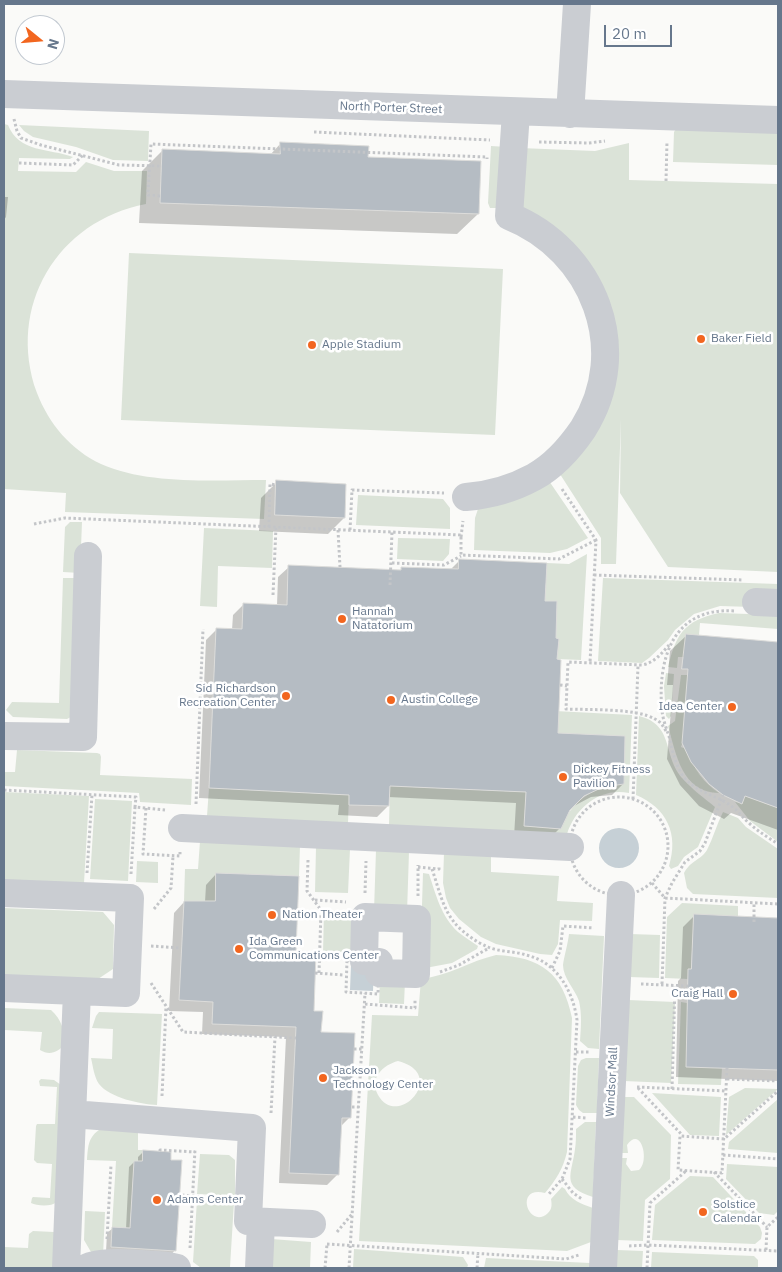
<!DOCTYPE html>
<style>
body{margin:0}
#map{position:relative;width:782px;height:1272px;overflow:hidden;background:#fafaf8;font-family:"IBM Plex Sans",sans-serif}
canvas{display:block}
.frame{position:absolute;inset:0;border:5px solid #66778c;pointer-events:none}
.north{position:absolute;left:15px;top:15px;width:50px;height:50px;box-sizing:border-box;background:#fff;border:1px solid #c2c9d1;border-radius:50%;rotate:107deg;font-size:14px;font-weight:700;line-height:20px;text-align:center;color:#66778c}
.north::after{content:'';display:block;margin:auto;width:18px;height:22px;background:#f2661f;clip-path:polygon(50% 0,100% 100%,50% 72%,0 100%)}
.scale{position:absolute;left:604px;top:25px;width:68px;height:22px;box-sizing:border-box;border:2px solid #66778c;border-top:0;padding-left:6px;font-size:15px;line-height:18px;white-space:nowrap;color:#66778c;-webkit-text-stroke:4px #fff;paint-order:stroke}
</style>
<div id="map">
<canvas width="782" height="1272"></canvas>
<div class="frame"></div>
<div class="north">N</div>
<div class="scale">20 m</div>
</div>
<script>
const ctx = document.querySelector('canvas').getContext('2d');
ctx.lineJoin = 'round';
function fill(path, color) { ctx.fillStyle = color; ctx.fill(path, 'evenodd'); }
function trace(path, color, width, dash) { ctx.strokeStyle = color; ctx.lineWidth = width; ctx.lineCap = dash ? 'butt' : 'round'; ctx.setLineDash(dash || []); ctx.stroke(path); }
function label(font, color, halo, rows, align = 'center') {
  ctx.font = font + ' "IBM Plex Sans",sans-serif'; ctx.lineWidth = 5; ctx.setLineDash([]); ctx.textBaseline = 'middle'; ctx.strokeStyle = halo; ctx.fillStyle = color; for (const [text, x, y, turn = 0] of rows) {
    ctx.save(); ctx.translate(x, y); ctx.rotate((+turn || 0) * Math.PI / 180); ctx.textAlign = isNaN(turn) ? turn : align; if (halo) ctx.strokeText(text, 0, 0); ctx.fillText(text, 0, 0); ctx.restore();
  }
}
fill(new Path2D(`
 M4 124 8 125C19 153 49 148 73 157L70 159 19 158 18 171 76 172 86 162 114 171H147L146 204C57 221 6 307 37 393 49 424 71 450 101 464 148 485 215 480 266 480L264 519 65 512 66 493 4 489Z
 M778 124V165L673 162 674 132 676 129Z
 M19 125 149 131 148 161 113 160 76 147 33 137 24 131Z
 M629 143V180L778 184V572L668 567 620 493 621 419 616 564H601V538L558 471 612 330 517 209 520 148 595 151Z
 M491 146 507 147 503 208H490L488 203Z
 M129 253 503 269 495 435 121 420Z
 M547 478 588 538 567 549 550 553 474 550 475 518 478 509Z
 M358 495 443 499 450 508V529L356 525Z
 M70 522H82L80 573 63 572 65 527Z
 M204 528 273 531 272 568 218 566 217 607 200 606Z
 M398 538 450 539 449 554 443 561 397 559Z
 M587 554 581 660 557 659 559 639 556 638 557 601H545L547 563 569 564Z
 M63 578H79L71 717 67 719 13 717 6 710 12 702 59 703Z
 M603 578 778 584V593L752 607 720 606 694 614 675 630 668 640 649 658 642 663 598 661Z
 M719 613 778 615V629L700 623 699 635 686 634 684 657H678L677 668 668 667C676 635 683 621 719 613Z
 M666 673 674 674 671 716 669 719 666 716 664 686Z
 M681 675H688L684 738 681 747 689 750C692 768 704 783 719 793 682 793 676 754 668 726L675 721Z
 M555 711 632 715 629 793C600 787 575 808 567 834L389 825 390 786 526 792 524 826 561 829 565 818 576 803 593 791 625 736 553 733Z
 M639 716C675 725 662 756 683 779 692 789 704 798 715 807L698 847 684 857 678 866 671 869 669 866C679 834 667 808 636 795Z
 M17 750 97 753 100 754 101 757 100 775 192 779 191 805 140 802 139 793 4 786V772H15Z
 M209 788 349 795 348 823 207 816Z
 M4 792 89 796 84 883 4 880Z
 M745 796 778 808V842L750 821 735 802 742 803Z
 M95 799 132 801 128 881 90 879Z
 M723 812 738 818 746 827 778 849V898L693 894 687 888 684 873C691 860 701 860 707 850 713 838 717 824 723 812Z
 M200 841 300 846 299 876 216 873 215 901H184L185 869H198Z
 M316 847 350 849 348 893 315 892Z
 M376 850 409 852 407 913 374 911Z
 M444 853 491 855V872L559 876 557 901 593 903 592 921 560 920 558 944 552 955 540 954 496 944 481 937 459 919 450 908 446 898 443 883Z
 M137 861 158 862V883L136 882Z
 M423 873 429 874C436 895 441 916 458 932 464 937 471 941 478 946L477 949 452 963 420 969Z
 M682 903 738 906V916L694 915 691 969 688 979 665 978 667 917Z
 M4 908 103 912 114 925 113 969 98 979 4 975Z
 M324 910 357 912 356 956 323 954Z
 M569 934 604 936 599 1049 588 1048 580 1041C581 1028 582 1014 579 1001 575 989 563 978 563 965 564 957 568 943 569 934Z
 M630 934 660 935 659 978 629 977Z
 M496 955C541 957 563 973 572 1018L567 1152C563 1169 556 1180 545 1193 513 1185 529 1231 548 1213 552 1209 552 1205 551 1199L562 1187 565 1189C570 1200 582 1204 593 1208L591 1242 567 1251 359 1241 372 1015 418 1016 421 979C448 976 470 961 496 955ZM398 1061C449 1074 398 1130 378 1095 369 1078 383 1065 398 1061Z
 M380 980 405 981 404 1004 379 1003Z
 M628 1000 675 1002 671 1083 624 1081Z
 M681 1002 687 1003V1011L689 1012 722 1068 721 1085 678 1084Z
 M4 1008 51 1010C62 1020 64 1030 65 1044 58 1052 50 1056 40 1050L42 1032 4 1030Z
 M99 1012 162 1014 157 1105C140 1104 110 1098 99 1084 94 1077 93 1066 91 1058L112 1059 113 1029 92 1028 96 1016Z
 M586 1058H599L597 1113H583L579 1110 576 1105 578 1066 581 1060Z
 M41 1079 54 1080 61 1085 57 1202C51 1207 37 1206 31 1203L32 1198 33 1197 50 1198 52 1164 37 1163 34 1160 36 1126 37 1124H55L57 1087 40 1086 39 1081Z
 M745 1088 778 1089 726 1135 729 1097Z
 M652 1093 721 1097 719 1136 690 1135Z
 M624 1097H634L671 1135 670 1179 645 1200 643 1241 617 1240 621 1158H627L626 1164 631 1171 639 1170C650 1161 641 1125 627 1145L628 1153H621Z
 M778 1099V1153L728 1149 729 1142Z
 M585 1122H596L593 1197C560 1187 572 1174 575 1149 576 1143 576 1136 576 1129Z
 M101 1129 138 1132V1150H143L142 1161H134L130 1228 112 1227 116 1161 87 1160C88 1147 88 1136 101 1129Z
 M200 1154 229 1155 235 1160V1196L197 1194Z
 M727 1164 778 1167V1211L774 1215 759 1213 726 1179Z
 M690 1176 713 1177 760 1227 762 1233 761 1239 755 1244 652 1240 655 1205Z
 M197 1200 234 1202 230 1267 201 1268 193 1262Z
 M85 1211 105 1212 103 1256 91 1252 84 1240Z
 M33 1231 54 1232V1268H4V1247L28 1248 29 1234Z
 M271 1239 311 1242 310 1268H269Z
 M354 1249 463 1257 468 1265 467 1268 427 1267V1268H353Z
 M617 1250 643 1251 642 1268H616Z
 M652 1252 754 1256 758 1260V1268H651Z
 M486 1258 590 1263V1268H484Z`), '#dbe3d8');
fill(new Path2D(`
 M599 848a20 20 0 1 1 40 0a20 20 0 1 1-40 0Z
 M351 965 374 966 373 991 350 990Z`), '#c6d0d6');
fill(new Path2D(`
 M281 143 478 214 457 234 139 223 142 171 163 150 270 155Z
 M4 197H8L6 217 4 220Z
 M277 482 344 518 328 534 259 531 261 498Z
 M459 561 544 602 555 640 556 734 623 784 612 795 591 797 572 807 569 810 560 828 549 839 514 837 516 803 388 797V806L377 817 338 815 339 805 199 798 206 640 217 629 232 630 233 615 244 604 277 605 278 577 289 567 399 571 402 568 450 570Z
 M687 635 778 643V830L731 813 724 819 699 806 680 785 667 759 673 685H667L670 651Z
 M216 874 294 952 312 1012 350 1117 340 1127 338 1174 327 1185 279 1183 286 1037 202 1034 203 1012 169 1011 174 913 184 902H205L206 885Z
 M694 916 778 918V1081L676 1077 678 981 681 978 683 927Z
 M143 1152 169 1161 175 1250 170 1256 106 1252 107 1233 113 1228 126 1229 129 1167 134 1162H138V1157Z`), '#0003');
const building = new Path2D(`
 M280 142 369 146 368 157 481 161 479 214 160 203 162 149 280 154Z
 M276 480 346 484 345 518 275 515Z
 M459 559 547 563 545 601H557L556 638 559 639 557 659 561 660 558 733 625 736 624 784 603 787 584 796 570 810 561 829 524 826 526 792 390 786 389 806 349 805V795L209 788 216 628 242 629 243 603 287 605 288 565 401 570V567L458 569Z
 M686 634 778 642V808L745 796 742 804 723 795 709 784 691 762 682 743 688 669H682Z
 M216 873 299 876 296 951 316 952 314 1011H323L321 1032 355 1033 351 1118H342L339 1175 289 1173 296 1027 212 1024 213 1002 179 1000 184 901H215Z
 M694 914 778 918V1070L686 1067 688 969H691Z
 M143 1150 171 1152V1160H182L176 1251 111 1247 112 1227 130 1228 134 1161H142Z`);
fill(building, '#b5bcc3');
trace(building, '#dcdcda', 1);
trace(new Path2D(`
 M14 119 17 131 21 138 41 145 119 165 162 166
 M314 132 490 140
 M539 142 589 143 605 141
 M19 163 73 165 83 155
 M666 181 667 141
 M160 196 148 195 151 144 487 157V159
 M562 489 596 540 590 663
 M34 524 65 518 461 535V555L559 559 596 540
 M269 527 270 484 276 485
 M338 530 340 567
 M350 530 352 490 444 493
 M461 537 463 521
 M392 563 444 565 461 556
 M594 575 743 580
 M390 585 392 532
 M273 595 276 527
 M734 611C673 607 657 659 662 711 663 719 666 728 669 736 672 750 675 764 683 776 696 793 718 795 734 808 740 813 744 819 750 824 759 832 769 838 778 844
 M560 685 567 686
 M666 731C663 726 661 722 655 719 636 708 589 710 566 709L568 662 642 665C654 663 661 654 669 645
 M4 790 136 797 135 807 165 810
 M570 846a49 49 0 1 1 98 0a49 49 0 1 1-98 0Z
 M633 799 638 666
 M196 804 203 629
 M146 808 143 854 180 856V852
 M308 860 307 891 321 910 319 973
 M418 867 439 869V866
 M432 869C438 886 442 907 454 922 462 932 476 942 488 947 499 952 514 951 526 955 557 962 573 991 577 1020L570 1159 562 1179 548 1195
 M87 873 92 795
 M131 874 135 807
 M652 883 665 898 778 904
 M365 893 366 861
 M418 896V865
 M315 900 346 902
 M154 909 171 888 173 856
 M754 922V903
 M151 946 181 948
 M347 960 379 962 378 994 346 992Z
 M552 968 560 951 563 926 594 928
 M440 972 459 965 489 948
 M315 973 344 975
 M151 983 183 1032 296 1038
 M641 984 688 986
 M662 984 665 898 672 883 685 862 700 851 705 843 723 795
 M365 1004 415 1008V999
 M354 1049H362
 M576 1052H590
 M727 1068 722 1173 678 1170 680 1136 724 1139 778 1091
 M727 1079 778 1081
 M360 1082 375 1083
 M637 1087 726 1091
 M638 1088 683 1136
 M672 1089 675 985
 M162 1096 166 1007
 M352 1107H359
 M271 1113 275 1037
 M573 1117 587 1118
 M160 1151V1150L195 1152
 M723 1155 778 1159
 M714 1172 767 1227
 M562 1179 573 1193 582 1199
 M182 1195 225 1199
 M337 1232 352 1214
 M107 1239 111 1165
 M327 1244 566 1259 579 1255
 M629 1246 648 1245 778 1251
 M190 1248 195 1149
 M766 1250 767 1227 778 1217
 M325 1268 327 1244
 M349 1268 365 993
 M477 1268 478 1253
 M647 1268 650 1203 686 1171`), '#c3c5c8', 3, [2.5, 2.5]);
trace(new Path2D(`
 M4 94 778 120
 M570 114 577 4
 M466 497C491 495 512 489 534 477 554 466 570 448 583 429 633 350 594 250 509 216L516 112
 M756 602 778 603
 M4 736 83 737 88 556
 M182 828 570 847
 M4 893 130 898 126 993 4 988
 M365 917 417 919 416 974 379 973V962L364 961Z
 M72 1114 252 1128 248 1221 312 1224
 M66 1268 77 991
 M86 1268C102 1259 149 1265 168 1266L177 1268
 M259 1268 261 1222
 M603 1268 621 895`), '#cacdd2', 28);
for (const [x, y, r, color] of [
 [701,339,5,"#f2661f"],
 [312,345,5,"#f2661f"],
 [342,619,5,"#f2661f"],
 [286,696,5,"#f2661f"],
 [391,700,5,"#f2661f"],
 [732,707,5,"#f2661f"],
 [563,777,5,"#f2661f"],
 [272,915,5,"#f2661f"],
 [239,949,5,"#f2661f"],
 [733,994,5,"#f2661f"],
 [323,1078,5,"#f2661f"],
 [157,1200,5,"#f2661f"],
 [703,1212,5,"#f2661f"]
]) { const dot = new Path2D(); dot.arc(x, y, r, 0, 2 * Math.PI); ctx.fillStyle = color; ctx.fill(dot); trace(dot, '#fff', 2); }
label('12px', '#66778c', '#fff', [
 ["North Porter Street",391,108,2],
 ["Windsor Mall",612,1082,-87]
]);
label('12px', '#66778c', '#fff', [
 ["Baker Field",711,339],
 ["Apple Stadium",322,345],
 ["Hannah",352,612],
 ["Natatorium",352,626],
 ["Sid Richardson",276,689,"right"],
 ["Recreation Center",276,703,"right"],
 ["Austin College",401,700],
 ["Idea Center",722,707,"right"],
 ["Dickey Fitness",573,770],
 ["Pavilion",573,784],
 ["Nation Theater",282,915],
 ["Ida Green",249,942],
 ["Communications Center",249,956],
 ["Craig Hall",723,994,"right"],
 ["Jackson",333,1071],
 ["Technology Center",333,1085],
 ["Adams Center",167,1200],
 ["Solstice",713,1205],
 ["Calendar",713,1219]
], 'left');
</script>
